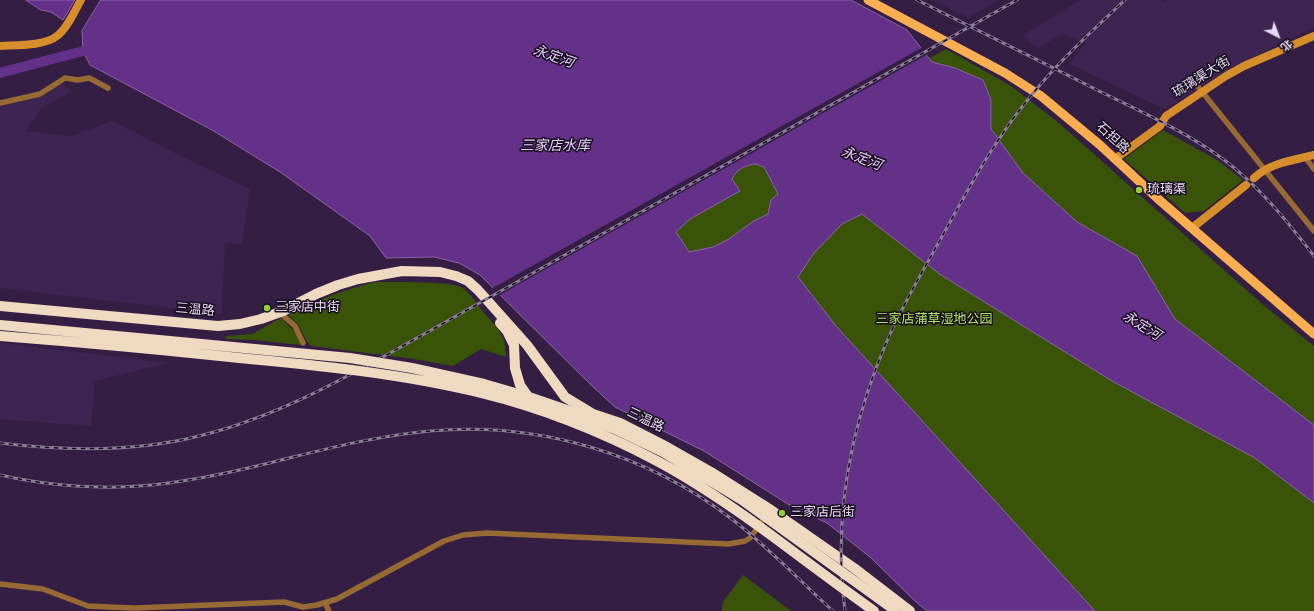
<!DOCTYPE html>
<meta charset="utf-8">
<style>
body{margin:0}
#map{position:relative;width:1314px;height:611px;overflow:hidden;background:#341e44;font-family:Overpass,"Noto Sans SC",sans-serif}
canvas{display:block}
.north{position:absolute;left:1258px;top:16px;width:40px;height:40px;-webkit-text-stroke:3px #170d1e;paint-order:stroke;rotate:138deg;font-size:11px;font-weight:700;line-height:16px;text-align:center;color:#e6daf2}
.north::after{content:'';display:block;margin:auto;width:14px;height:18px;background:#e6daf2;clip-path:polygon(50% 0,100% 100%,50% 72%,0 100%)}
</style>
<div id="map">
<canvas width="1314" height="611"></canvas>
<div class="north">北</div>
</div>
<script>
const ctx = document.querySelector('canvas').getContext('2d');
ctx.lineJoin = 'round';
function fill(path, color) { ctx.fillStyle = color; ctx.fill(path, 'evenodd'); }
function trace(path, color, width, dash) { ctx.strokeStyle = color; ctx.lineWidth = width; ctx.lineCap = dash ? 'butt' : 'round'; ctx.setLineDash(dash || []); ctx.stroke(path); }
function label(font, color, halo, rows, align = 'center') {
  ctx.font = font + ' Overpass,"Noto Sans SC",sans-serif'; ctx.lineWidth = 3; ctx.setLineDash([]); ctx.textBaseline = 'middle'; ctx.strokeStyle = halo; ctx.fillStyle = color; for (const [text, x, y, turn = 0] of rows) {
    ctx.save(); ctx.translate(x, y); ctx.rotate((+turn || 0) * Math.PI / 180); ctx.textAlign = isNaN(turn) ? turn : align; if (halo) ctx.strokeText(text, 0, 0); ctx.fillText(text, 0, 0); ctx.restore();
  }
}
fill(new Path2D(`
 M933 0H999L968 18Z
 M1080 0H1163L1162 3 1168 0H1314V27L1235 66 1165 109 1069 64 1085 44 1063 34 1037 48 1022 36Z
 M61 81 71 91 41 109 26 131 71 136 112 121 201 166 250 189 242 244 225 243 222 314 0 288V106L44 96Z
 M0 343 169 363 95 381 91 426 0 419Z`), '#3e2551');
fill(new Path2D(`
 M946 49 1011 86 1059 123 1261 303 1314 346V611H927L916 602 870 557 827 523 791 506 704 451 615 407 591 385 504 299Z
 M1163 130 1217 160 1243 180 1204 211 1185 213 1124 159Z
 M375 282C390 282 450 281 461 287 471 293 477 305 485 314 498 329 506 335 506 357L481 349 453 366 414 359 311 346 307 342 298 324 288 315C318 300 342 290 375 282Z
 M281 318 295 332 301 345 254 340 226 339V336L252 334Z
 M743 575 791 611H722L723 602Z`), '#395408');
const water = new Path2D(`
 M26 0H75L63 20 51 12 41 10Z
 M101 0H851L907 30 932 62 955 68 983 80 991 100V129L1023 173 1077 222 1137 256 1175 319 1314 425V503L1255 458 1112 381 941 275 862 214 842 224 814 253 798 277 836 326 1095 611H927L916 602 870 557 827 523 791 506 704 451 615 407 591 385 480 275 459 263 434 257 386 258 370 236 280 172 212 130 90 65 83 51 82 31ZM756 164 764 167 778 194 771 200 768 214 752 222 729 239 713 247 689 252 676 232 690 219 740 191 732 179C737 169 745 165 756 164Z`);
fill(water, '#643188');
trace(water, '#8b64a8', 1);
fill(new Path2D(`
 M923 47 928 54 498 296 491 289Z`), '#341e44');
trace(new Path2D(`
 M0 73 83 51`), '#643188', 10);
trace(new Path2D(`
 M1199 88 1314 231
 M0 103 40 94 65 78 78 80 89 78 108 88
 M1305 157 1314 169
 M279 312 295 326 303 343
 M0 584 43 589 88 606 109 607 135 608 284 602 303 607 317 605 337 599 444 541 463 535 487 533 729 544 745 541 750 538 766 516
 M325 603 329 611`), '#976a33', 5.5);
trace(new Path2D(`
 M0 46C16 45 45 46 57 36 67 29 75 10 81 0
 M1115 159 1160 126 1166 116 1226 76 1244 66 1314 36
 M1254 178C1270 163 1294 160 1314 155
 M1192 228 1246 185`), '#d68d2b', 8);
trace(new Path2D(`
 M868 0 1005 73 1041 96 1100 145 1157 198 1314 334`), '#f9ae52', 9);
trace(new Path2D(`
 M0 306 218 326 240 324 261 319 283 311 316 294 338 285 358 279 402 271 440 272 456 276 468 281 478 290 527 345 565 397 593 414 620 423 667 447 711 472 771 510 854 568 910 611
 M500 323 507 331 514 345 515 368 520 385 531 401`), '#f0d9c1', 10);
const rail = new Path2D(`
 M917 0C979 31 1040 61 1101 92 1142 112 1186 132 1223 159 1259 186 1287 221 1314 256
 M0 443C65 451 139 452 203 435 274 417 336 383 399 348 444 323 489 298 533 273 695 182 856 91 1017 0
 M0 475C47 486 104 490 152 485 200 480 247 469 293 457 338 446 384 435 430 431 538 421 648 454 733 520 769 548 800 581 833 611
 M845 611C833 519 850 427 887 341 903 304 924 269 944 233 970 186 995 139 1030 97 1058 62 1092 31 1125 0`);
trace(rail, '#8d7c9b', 3);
trace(rail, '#170d1e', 1.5, [4.5]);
trace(new Path2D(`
 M0 325 350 358 412 368 484 384 529 397 567 410 615 429 663 452 742 500 896 611
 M0 336C77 342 153 349 230 357 314 365 399 373 481 393 542 408 602 432 657 461 700 484 740 512 779 541 811 565 842 588 874 611`), '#f0d9c1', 10);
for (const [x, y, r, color] of [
 [1139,190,4,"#94cc3c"],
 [267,308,4,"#94cc3c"],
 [782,513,4,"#94cc3c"]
]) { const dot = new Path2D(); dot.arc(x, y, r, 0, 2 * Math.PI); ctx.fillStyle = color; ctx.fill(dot); trace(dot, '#170d1e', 1.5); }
label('13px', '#e6daf2', '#170d1e', [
 ["琉璃渠大街",1202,78,-32],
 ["石担路",1112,139,42],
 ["三温路",195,311,5],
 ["三温路",645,421,26]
]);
label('13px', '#e6daf2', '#170d1e', [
 ["琉璃渠",1147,190],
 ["三家店中街",275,308],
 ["三家店后街",790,513]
], 'left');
label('13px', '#aee660', '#170d1e', [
 ["三家店蒲草湿地公园",934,320]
]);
label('italic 14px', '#e7cefe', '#170d1e', [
 ["永定河",553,58,19],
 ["三家店水库",555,147],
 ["永定河",861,160,21],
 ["永定河",1141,327,32]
]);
</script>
